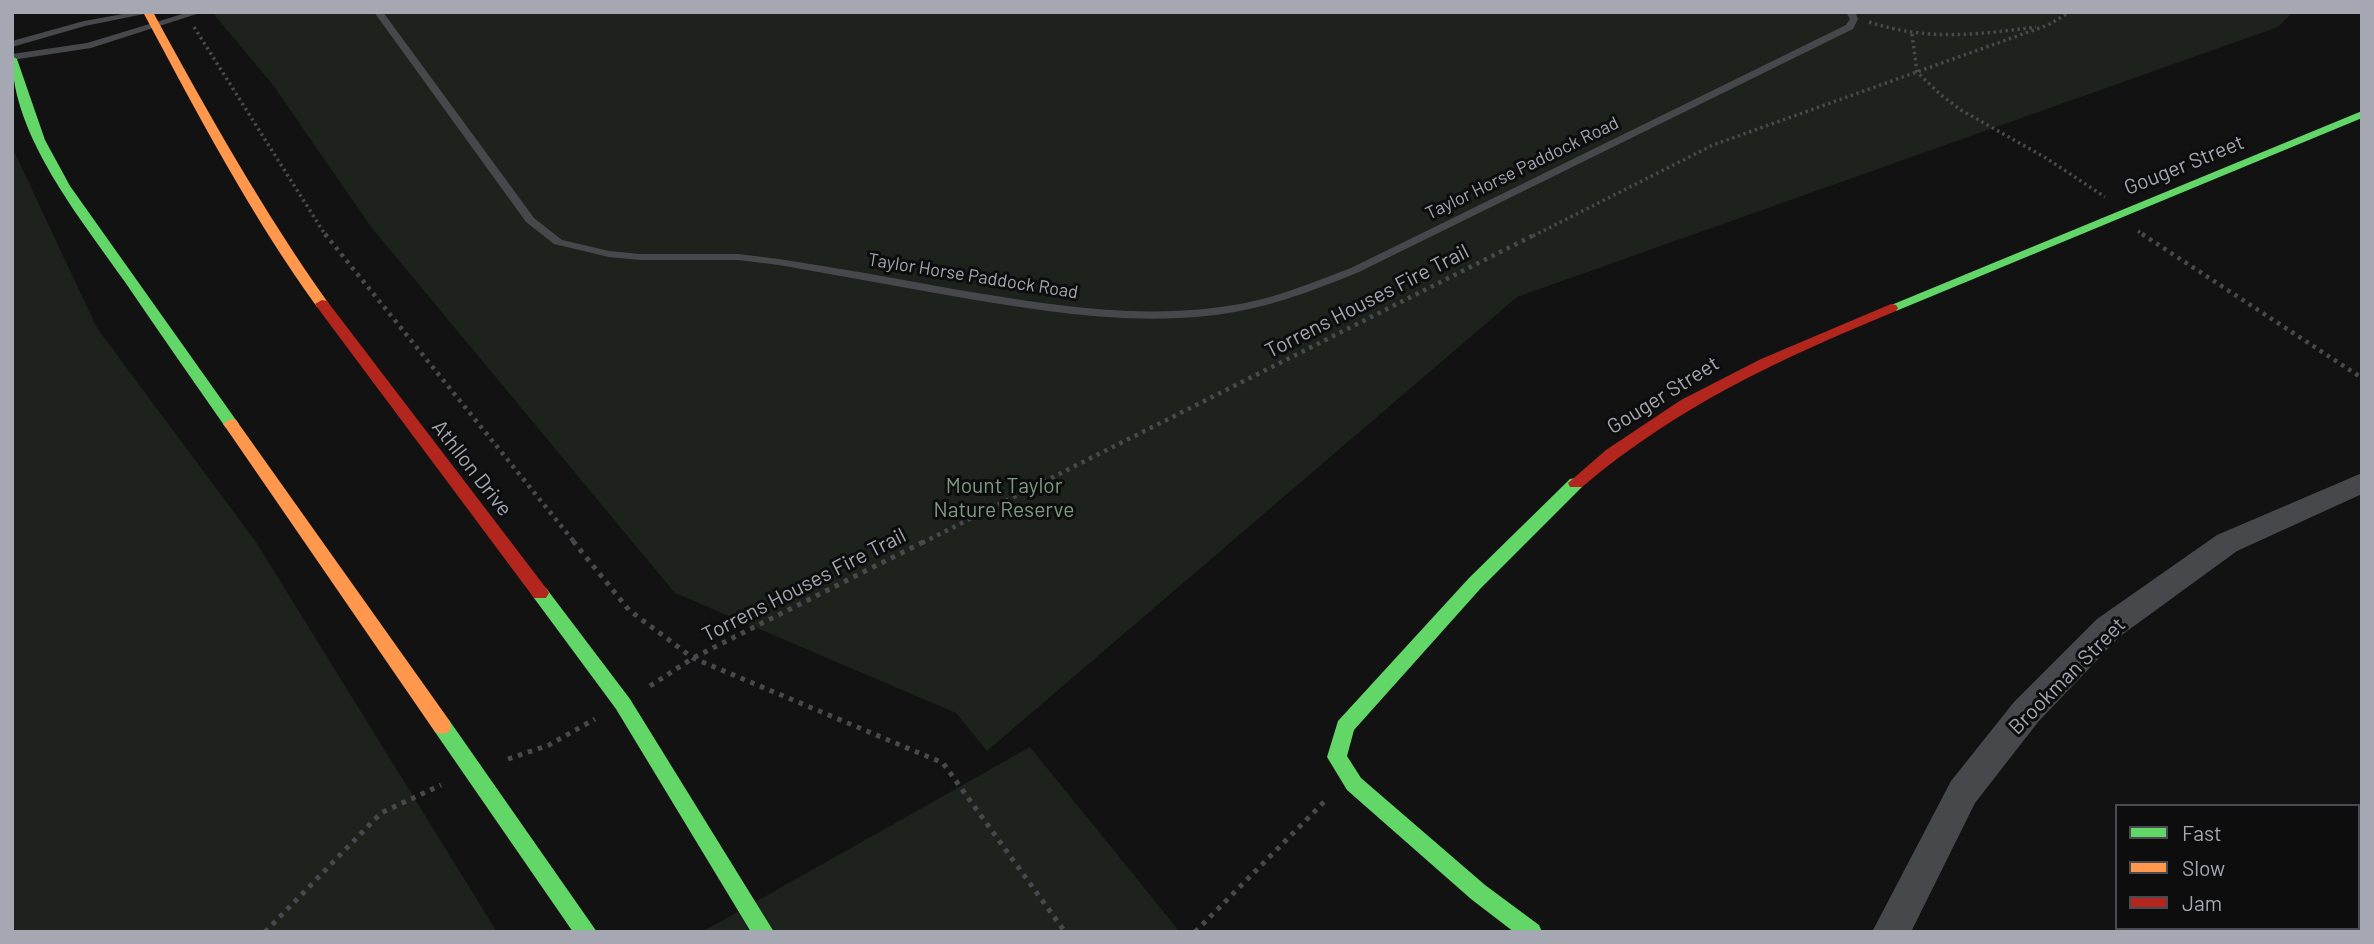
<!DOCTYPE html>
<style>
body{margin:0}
#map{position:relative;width:2374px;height:944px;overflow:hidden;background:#121213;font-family:Barlow,sans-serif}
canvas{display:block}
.frame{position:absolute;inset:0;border:14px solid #a5a8b2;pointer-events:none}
.legend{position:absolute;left:2115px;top:804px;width:245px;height:126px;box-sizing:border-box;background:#0d0d0e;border:2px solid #4a4b50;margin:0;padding:9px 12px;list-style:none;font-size:21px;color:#a5a8b2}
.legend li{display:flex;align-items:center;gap:14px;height:35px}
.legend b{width:35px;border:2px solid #4a4b50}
</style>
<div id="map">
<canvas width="2374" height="944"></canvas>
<div class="frame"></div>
<ul class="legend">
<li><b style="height:9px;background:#63d668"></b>Fast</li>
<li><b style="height:9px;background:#ff974d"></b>Slow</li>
<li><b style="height:9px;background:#b3261e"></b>Jam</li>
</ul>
</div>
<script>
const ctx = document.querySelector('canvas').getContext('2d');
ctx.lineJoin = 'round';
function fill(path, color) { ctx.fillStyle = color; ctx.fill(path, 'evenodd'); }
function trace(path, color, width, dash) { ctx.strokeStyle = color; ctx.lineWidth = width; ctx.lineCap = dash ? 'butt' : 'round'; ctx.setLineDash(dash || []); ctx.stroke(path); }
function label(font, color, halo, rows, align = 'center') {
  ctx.font = font + ' Barlow,sans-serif'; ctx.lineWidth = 6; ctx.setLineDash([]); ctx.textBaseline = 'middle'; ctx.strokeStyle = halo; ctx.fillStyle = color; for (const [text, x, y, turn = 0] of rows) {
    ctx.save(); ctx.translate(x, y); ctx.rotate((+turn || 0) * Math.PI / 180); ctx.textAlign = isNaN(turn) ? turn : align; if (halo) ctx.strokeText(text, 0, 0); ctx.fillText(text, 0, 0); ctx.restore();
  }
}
fill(new Path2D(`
 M212 12H2293L2278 27 1517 297 987 751 956 713 675 593 371 227 273 85Z
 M12 147 97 328 256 542 497 932H12Z
 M1030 747 1180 932H702Z`), '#1d221d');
trace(new Path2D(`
 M1869 22C1928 41 1975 35 2036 27
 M194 27 326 236
 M1912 34 1917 72 1941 95 1961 110 2046 158 2105 197
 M2138 231 2145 236
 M1533 236 1713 145 2048 25 2070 12`), '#48494c', 3.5, [2.5, 3.5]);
trace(new Path2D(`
 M325 234 575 543
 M2142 234 2362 378
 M922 543 1536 234`), '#48494c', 4.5, [3.5, 5]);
trace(new Path2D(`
 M573 541 629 610 693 658 943 763 1065 932
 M650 686 693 658 925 541
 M508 759 549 745 595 719
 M265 932 381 813 441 785
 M1195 932 1325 801`), '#48494c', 5, [4.5, 6]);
fill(new Path2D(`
 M134 12H154L85 26 12 47V41L84 21Z
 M189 12H203L91 48 12 60V54L87 43Z
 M374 12H383L534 218 562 240 609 251 640 254H738L779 259C837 268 895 278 953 289 1049 305 1148 322 1245 303 1281 296 1316 281 1351 268L1846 25 1850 19 1846 12H1855L1858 19 1853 29 1359 272C1310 292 1260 311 1206 316 1121 325 1036 310 952 296 894 286 837 275 779 265L738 260H640L609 257 554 244 526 222Z`), '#47484b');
fill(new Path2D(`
 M2362 473V494L2237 551 2119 637 2038 722 1975 803 1911 932H1872L1951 781 2014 702 2097 619 2217 535Z`), '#47484b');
fill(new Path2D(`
 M12 56 17 59 45 140 70 186 236 420 239 424 236 428H226C192 379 158 331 125 282 81 219 12 136 12 56Z
 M2362 111V118L1896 311H1886L1884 308Z
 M1576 478 1584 483 1582 487 1481 588 1354 730 1347 756 1361 778 1485 885 1539 925 1542 932H1514L1471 899 1347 790 1327 757 1338 721 1469 578 1570 479Z
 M540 587 546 588 630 699 774 932H751L616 709 534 598 531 593 534 588Z
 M442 718 449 720 597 932H573L435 732 433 726 435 720Z`), '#63d668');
fill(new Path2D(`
 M143 12H153C208 113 263 211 329 304L327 307H317C250 214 197 113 143 12Z
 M231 419 236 420 449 720 451 726 449 732 442 734 435 732 226 428 223 424Z`), '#ff974d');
fill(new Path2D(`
 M322 300 327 301 546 588 549 593 546 598H534L317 307 315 304Z
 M1891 304 1896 305 1898 308 1896 311C1780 359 1679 405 1582 487H1570L1568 483 1606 450 1681 400 1761 359Z`), '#b3261e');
label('18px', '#a5a8b2', '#0d0d0e', [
 ["Taylor Horse Paddock Road",1522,168,-26],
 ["Taylor Horse Paddock Road",973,276,9]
]);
label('21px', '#a5a8b2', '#0d0d0e', [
 ["Gouger Street",2184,165,-22],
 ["Torrens Houses Fire Trail",1367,301,-27],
 ["Gouger Street",1663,395,-32],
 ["Athllon Drive",472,468,52],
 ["Torrens Houses Fire Trail",804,585,-27],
 ["Brookman Street",2067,676,-45]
]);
label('21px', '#7e9b81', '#0d0d0e', [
 ["Mount Taylor",1004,486],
 ["Nature Reserve",1004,510]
]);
</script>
